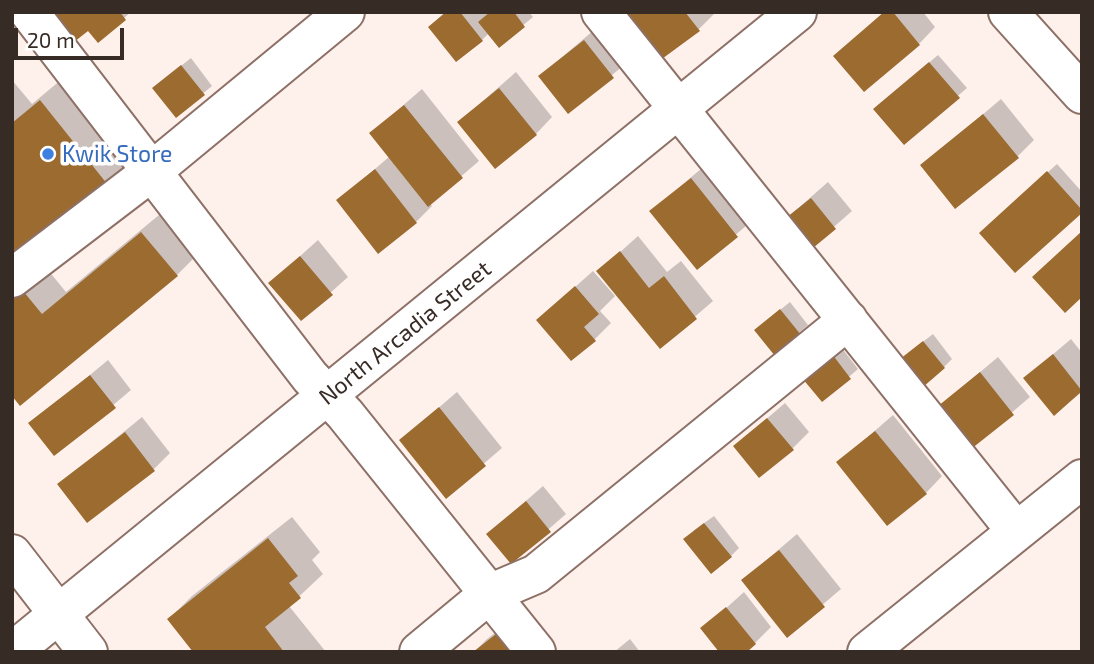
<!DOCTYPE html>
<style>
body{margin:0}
#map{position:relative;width:1094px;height:664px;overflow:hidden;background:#fef1ec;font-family:"Exo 2",sans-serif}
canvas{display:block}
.frame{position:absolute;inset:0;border:14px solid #372b26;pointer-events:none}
.scale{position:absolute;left:14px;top:28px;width:110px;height:32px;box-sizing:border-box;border:4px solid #372b26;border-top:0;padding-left:9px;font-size:21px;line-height:24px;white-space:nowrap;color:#372b26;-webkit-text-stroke:5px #fff;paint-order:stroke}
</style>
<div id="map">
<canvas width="1094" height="664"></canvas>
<div class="frame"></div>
<div class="scale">20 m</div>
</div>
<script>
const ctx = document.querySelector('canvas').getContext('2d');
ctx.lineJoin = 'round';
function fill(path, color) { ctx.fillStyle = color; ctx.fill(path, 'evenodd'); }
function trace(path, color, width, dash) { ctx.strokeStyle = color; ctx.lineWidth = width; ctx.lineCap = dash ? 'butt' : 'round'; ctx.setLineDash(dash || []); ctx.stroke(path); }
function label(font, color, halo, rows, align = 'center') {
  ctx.font = font + ' "Exo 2",sans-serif'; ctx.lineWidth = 7; ctx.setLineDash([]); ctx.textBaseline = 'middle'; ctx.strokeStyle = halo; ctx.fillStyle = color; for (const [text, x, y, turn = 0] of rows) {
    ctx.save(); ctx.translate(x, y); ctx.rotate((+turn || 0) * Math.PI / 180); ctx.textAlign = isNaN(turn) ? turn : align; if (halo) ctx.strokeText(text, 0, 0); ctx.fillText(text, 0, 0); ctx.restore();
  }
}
fill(new Path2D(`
 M52 12H131L98 40 88 29Z
 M445 12H529L533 17 499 45 489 33 482 40 430 27Z
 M618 12H714L715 13 698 30Z
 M884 12H923L935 27 919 44 835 56Z
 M601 24 630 60 569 111 540 76Z
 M938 55 967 88 904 143 884 101Z
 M191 58 212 86 176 116 163 80Z
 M516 72 552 117 536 134 459 122Z
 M68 74 135 156 107 183 12 260V80L32 104Z
 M422 89 479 161 430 203 432 206 416 222 338 201 390 156 371 133Z
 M1001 99 1034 140 1017 157 923 165Z
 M708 163 754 219 697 268 651 211Z
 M1057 164 1082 192V211L989 225Z
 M828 182 852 211 803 254 779 225Z
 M165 210 200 252 177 275 20 403 12 290 43 264 66 292Z
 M638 236 667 272 681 261 713 301 660 347 599 271Z
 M318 240 348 277 301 319 270 283Z
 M593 271 615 296 600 311 611 323 594 340 538 320Z
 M790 302 808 325 775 353 765 322Z
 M933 334 952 359 944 367 911 351Z
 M1071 339 1082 353V392L1054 414 1025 378Z
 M841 347 858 369 822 400 804 378Z
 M998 357 1030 397 962 455 929 415Z
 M108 360 131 390 55 454 31 424Z
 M457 392 502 448 446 496 401 440Z
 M785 403 809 432 792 449 735 446Z
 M893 415 942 476 926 493 839 462Z
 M142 417 170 453 154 469 60 484Z
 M543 486 566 514 511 562 488 534Z
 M714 516 739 548 731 556 693 531Z
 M292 517 320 552 312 560 323 574 289 606 326 652H195L169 619 192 596Z
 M797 534 841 589 787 635 743 580Z
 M744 592 771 627 755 643 703 629Z
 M513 619 539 652H474L487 639Z
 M630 639 640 652H614Z`), '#0003');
fill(new Path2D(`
 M50 12H120L126 20 98 43 88 31 74 42Z
 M446 12H460L483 41 456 62 428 27Z
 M490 12H514L525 27 499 48 478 22Z
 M615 12H685L700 31 655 64Z
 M884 12H893L920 45 864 92 833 56Z
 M584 40 614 78 568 114 538 76Z
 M929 62 960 98 904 145 873 109Z
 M181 65 205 95 176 118 152 88Z
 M499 88 537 135 495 169 457 122Z
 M40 100 108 185 12 263V123Z
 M404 105 463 178 428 207 369 133Z
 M983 114 1019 158 955 209 920 165Z
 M375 169 417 223 378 254 336 200Z
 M1047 171 1082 210V213L1015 273 979 233Z
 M691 178 738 237 697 270 649 211Z
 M811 198 836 229 802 257 777 225Z
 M1082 231V297L1065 313 1032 277Z
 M141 232 178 276 20 406 12 396V292L19 286 42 314Z
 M620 251 649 288 664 276 697 319 660 349 596 271Z
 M300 256 333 295 301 321 268 283Z
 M575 286 599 314 584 327 596 341 571 361 536 320Z
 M780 309 801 335 775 356 754 330Z
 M923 341 945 368 923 387 900 359Z
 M832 354 851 379 822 402 802 378Z
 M1053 354 1082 391 1054 416 1023 378Z
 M980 372 1014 415 961 457 927 415Z
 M90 375 116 408 54 456 28 423Z
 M439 407 486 466 446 499 399 440Z
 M767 418 794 450 759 478 733 446Z
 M875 431 927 494 887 526 836 462Z
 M125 432 155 471 87 523 57 484Z
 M526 501 551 532 511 564 486 534Z
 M704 523 732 557 711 574 683 539Z
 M268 538 298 576 289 583 301 598 265 627 284 652H193L167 619Z
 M779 550 825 607 787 638 741 580Z
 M726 607 756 644 747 652H719L700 628Z
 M496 634 510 652H473Z`), '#9b6b30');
const minor = new Path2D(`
 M29 12 310 377 345 414 536 652
 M601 12 1016 531
 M1008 12 1082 94
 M12 278 151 172 345 12
 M12 652 797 12
 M419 652 489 594 536 574 848 320
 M867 652 1082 479`);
const major = new Path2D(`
 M12 554 88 652`);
trace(minor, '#8d7066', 42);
trace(major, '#8d7066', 42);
trace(minor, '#fff', 38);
trace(major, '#fff', 38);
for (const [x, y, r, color] of [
 [48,154,7,"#3f7fe0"]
]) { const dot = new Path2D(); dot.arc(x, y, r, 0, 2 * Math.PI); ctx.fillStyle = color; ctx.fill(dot); trace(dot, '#fff', 2.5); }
label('23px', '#366cbe', '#fff', [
 ["Kwik Store",62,154]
], 'left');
label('23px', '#372b26', '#fff', [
 ["North Arcadia Street",405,333,-39]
]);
</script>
